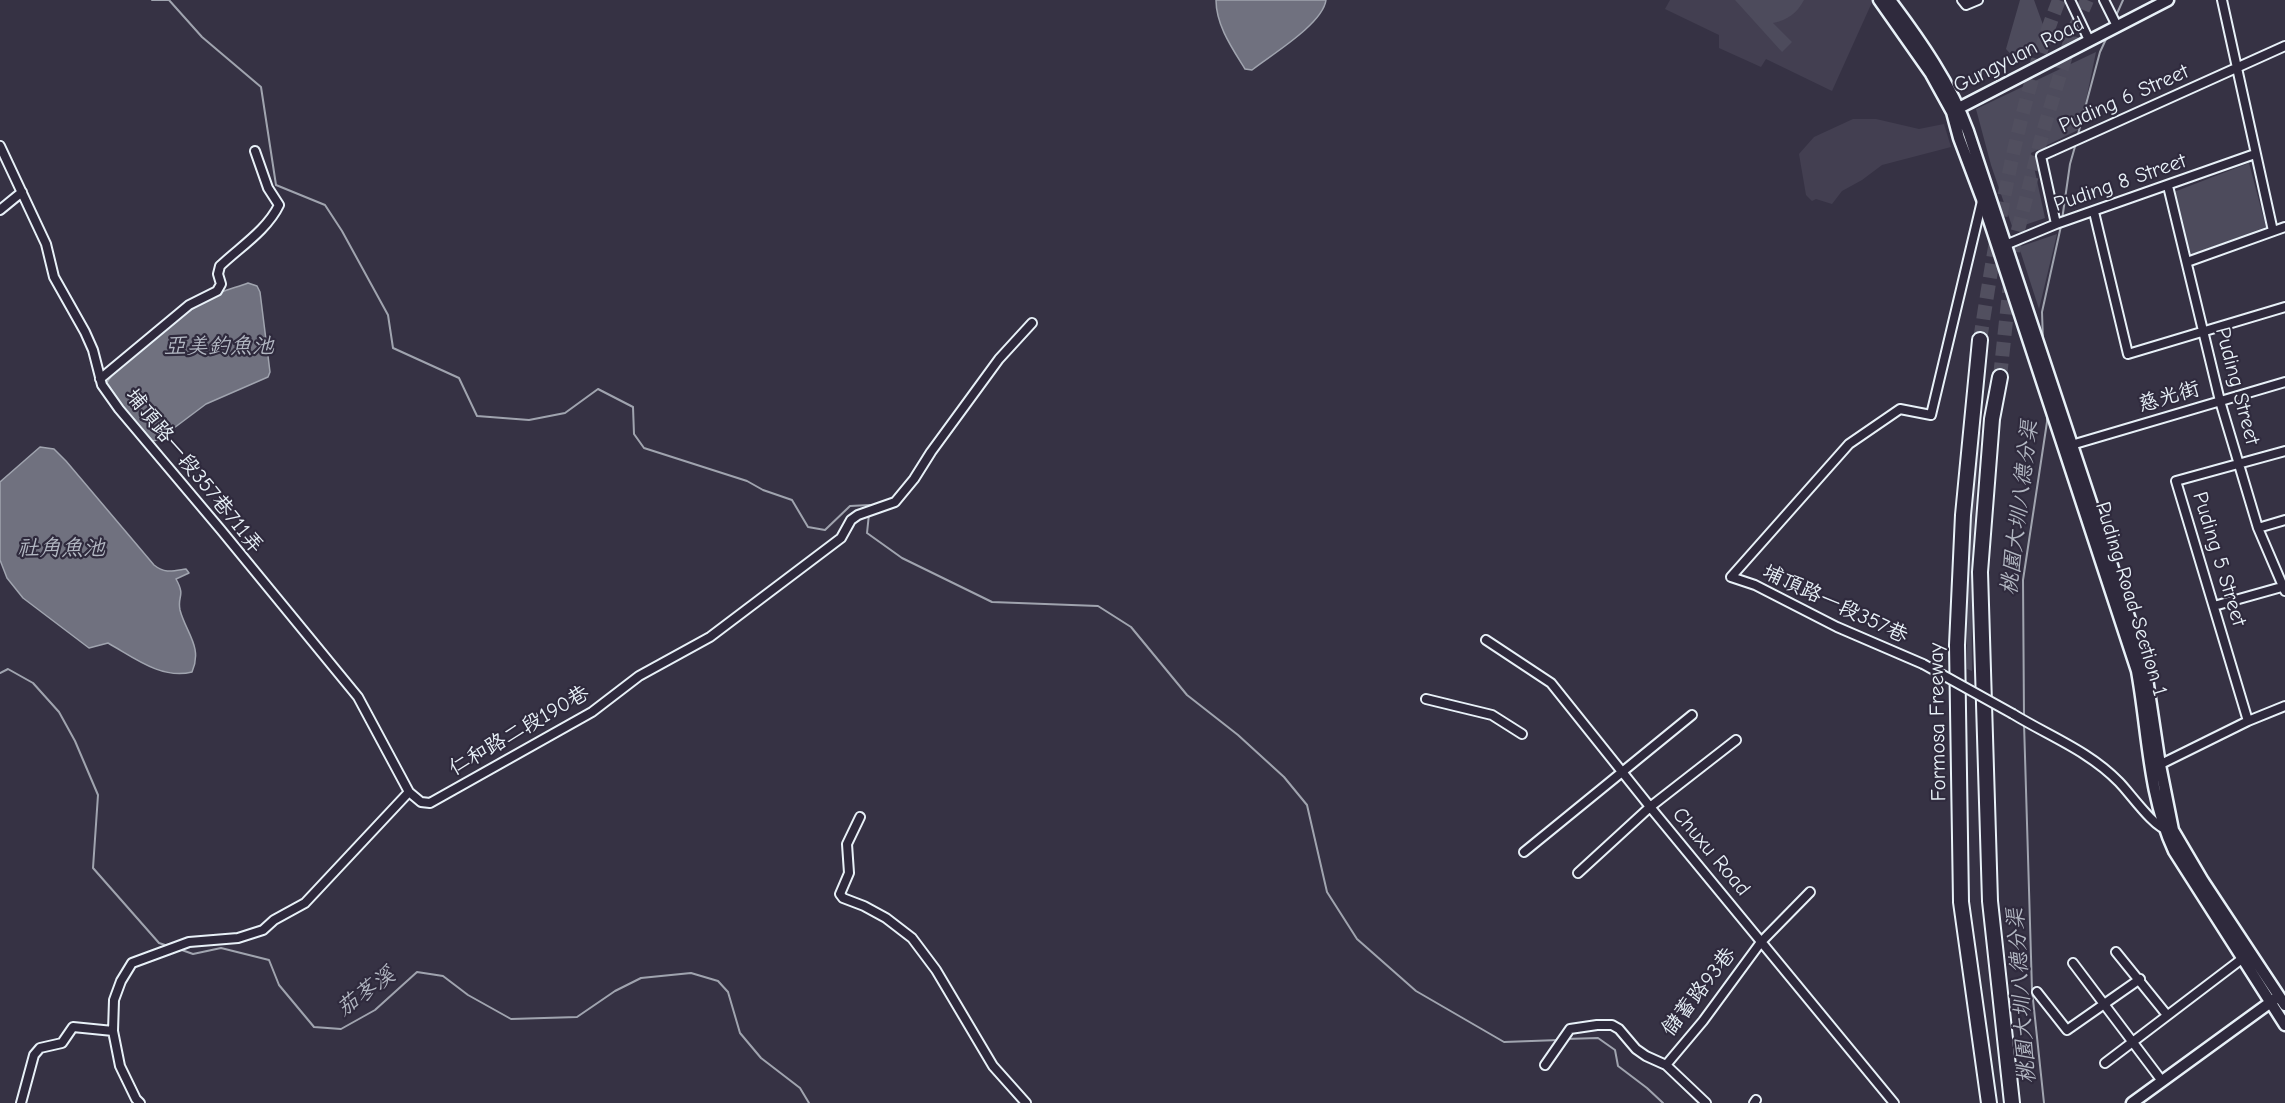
<!DOCTYPE html>
<meta charset="utf-8">
<style>
body{margin:0}
canvas{display:block;background:#363244}
</style>
<canvas width="2285" height="1103"></canvas>
<script>
const ctx = document.querySelector('canvas').getContext('2d');
ctx.lineJoin = 'round';
function fill(path, color) { ctx.fillStyle = color; ctx.fill(path, 'evenodd'); }
function trace(path, color, width, dash) { ctx.strokeStyle = color; ctx.lineWidth = width; ctx.lineCap = dash ? 'butt' : 'round'; ctx.setLineDash(dash || []); ctx.stroke(path); }
function label(font, color, halo, rows, align = 'center') {
  ctx.font = font + ' "Comic Neue","LXGW WenKai TC",sans-serif'; ctx.lineWidth = 4.5; ctx.setLineDash([]); ctx.textBaseline = 'middle'; ctx.strokeStyle = halo; ctx.fillStyle = color; for (const [text, x, y, turn = 0] of rows) {
    ctx.save(); ctx.translate(x, y); ctx.rotate((+turn || 0) * Math.PI / 180); ctx.textAlign = isNaN(turn) ? turn : align; if (halo) ctx.strokeText(text, 0, 0); ctx.fillText(text, 0, 0); ctx.restore();
  }
}
fill(new Path2D(`
 M1670 0H1873L1832 91 1766 59 1761 67 1719 48V35L1665 9Z
 M1853 119H1876L1919 129 1944 124 1951 147 1882 165 1862 180 1842 191 1832 204 1816 199 1812 201 1806 195 1799 154 1814 137Z`), '#433f51');
fill(new Path2D(`
 M1735 0H1804C1797 13 1788 20 1773 23L1792 42 1782 52Z
 M2020 0H2034L2050 44 2017 61 2006 49Z
 M2096 52 2080 129 2031 153 2045 218 2013 229 1991 165 1976 109Z
 M2249 163 2266 227 2190 255 2174 192Z
 M2057 234 2039 309 2019 247Z
 M1978 430 1981 432C1973 512 1971 591 1972 671L1967 669C1967 589 1968 510 1978 430Z`), '#4d4b5c');
const water = new Path2D(`
 M1216 0H1326C1323 24 1271 55 1252 70L1245 69C1232 48 1216 25 1216 0Z
 M248 283 257 286 260 292 270 372 268 377 206 404 158 440 152 441 147 437 109 390 106 384C119 361 185 313 209 298 220 291 235 288 248 283Z
 M40 447 54 449 66 461 154 565C165 574 173 571 186 569L189 573 176 579C186 597 177 595 180 610 186 633 203 647 192 672 162 680 133 657 108 643L89 648 23 598 7 578 0 560V482Z`);
fill(water, '#70717f');
trace(water, '#a0a4af', 1.5);
trace(new Path2D(`
 M152 0H169L202 37 261 87 276 185 325 205 342 231 388 315 393 348 459 378 477 416 529 420 565 413 598 389 633 407 634 434 644 448 747 481 763 490 792 500 808 527 825 530 850 506 870 505V509
 M2115 18 2123 0
 M2077 138 2100 52 2107 37
 M2062 220 2070 164 2076 143
 M2043 341 2042 312 2061 226
 M869 514 867 533 902 558 992 602 1098 606 1131 627 1187 695 1238 735 1284 777 1307 805 1327 892 1357 939 1416 991 1504 1042 1559 1040
 M0 673 8 669 33 683 59 712 75 741 98 795 93 868 159 943 168 946
 M2024 717 2023 580 2047 422V413
 M2024 723 2032 990 2044 1103
 M179 949 193 954 221 948 269 960 279 985 314 1027 341 1029 375 1010 417 972 443 976 468 995 511 1019 577 1017 615 991 641 978 691 973 718 981 728 992 740 1033 761 1058 800 1088 809 1103
 M1565 1039 1598 1038 1615 1050 1618 1066 1647 1088 1663 1103`), '#a0a4af', 2);
trace(new Path2D(`
 M1980 340C1998 225 2016 109 2059 0
 M2000 377 2014 246 2042 135 2072 35 2087 0`), '#514f5f', 14, [14, 7]);
const street = new Path2D(`
 M1962 0 1966 5 1978 0
 M2070 0 2089 40
 M2104 0 2117 26
 M2222 0 2273 231
 M0 146 46 244 54 277 85 332 93 350 102 385 119 409 221 530 358 697 409 792 421 802 430 803 592 712 639 676 710 637 841 538 851 520 858 515 895 502 914 479 931 452 999 359 1032 323
 M2168 186 2220 401 2258 528 2285 591
 M0 210 22 192
 M2094 212 2128 354 2285 307
 M2056 224 2041 156 2285 46
 M2003 246 2056 224 2255 154
 M2187 262 2285 227
 M100 379 189 305 217 291 221 284 218 274 220 266C240 247 267 230 279 205L268 188 255 151
 M2068 446 2285 382
 M2258 528 2285 520
 M2214 606 2285 586
 M1486 640 1551 683 1655 813 1894 1103
 M1923 664 1837 627 1755 585 1731 577 1849 444 1900 409 1931 415 1982 201
 M1426 699 1492 715 1522 734
 M2013 714C2049 736 2089 751 2119 782 2130 793 2154 828 2168 830
 M2248 721 2176 481 2285 451
 M2157 766 2248 721 2285 706
 M860 817 847 844 849 873 840 894 843 898 864 906 886 918 912 938 936 970 993 1066 1026 1103
 M1524 852 1692 715
 M1578 873 1650 807 1736 740
 M2116 952 2167 1015
 M2073 963 2162 1081
 M2037 992 2067 1030 2140 979
 M2105 1063 2247 955
 M1545 1065 1570 1029 1597 1025H1612L1619 1029 1636 1049 1646 1056 1666 1065 1706 1103
 M1666 1065 1703 1021 1761 942 1810 892
 M21 1103 34 1055 40 1048 62 1043 73 1027 113 1031
 M140 1103 136 1099 120 1066 113 1031 114 1000 121 981 132 963 189 942 238 938 263 930 274 920 305 903 409 792
 M1754 1103 1756 1100`);
const secondary = new Path2D(`
 M1879 0 1931 74 1952 112 1959 138 1982 199 2137 671C2148 731 2148 795 2174 851L2285 1025
 M1890 0C1920 40 1951 84 1968 131L2145 665 2160 765 2173 830 2203 881 2285 1005
 M1955 110 2168 0
 M2132 1103 2275 999`);
const highway = new Path2D(`
 M1980 340 1963 515 1957 645 1961 902 1989 1103
 M2000 377 1992 419 1980 572 1990 901 2012 1103`);
trace(street, '#e8f1f8', 12);
trace(secondary, '#e8f1f8', 15);
trace(highway, '#e8f1f8', 18);
trace(street, '#2f2a3d', 8);
trace(secondary, '#2f2a3d', 10);
trace(highway, '#2f2a3d', 14);
const streetBridge = new Path2D(`
 M1923 664 2013 714`);
trace(streetBridge, '#e8f1f8', 12, []);
trace(streetBridge, '#2f2a3d', 8);
label('21px', '#e8f1f8', '#2f2a3d', [
 ["Gungyuan Road",2019,55,-27],
 ["Puding 6 Street",2124,99,-24],
 ["Puding 8 Street",2120,183,-19],
 ["Puding Street",2237,386,75],
 ["慈光街",2169,397,-16],
 ["埔頂路一段357巷711弄",194,471,51],
 ["Puding 5 Street",2219,559,73],
 ["Puding Road Section 1",2131,599,73],
 ["埔頂路一段357巷",1835,604,25],
 ["Formosa Freeway",1938,722,-91],
 ["仁和路二段190巷",519,731,-30],
 ["Chuxu Road",1711,852,50],
 ["儲蓄路93巷",1699,992,-52]
]);
label('italic 22px', '#b2b7c2', '#2f2a3d', [
 ["亞美釣魚池",219,347],
 ["桃園大圳八德分渠",2020,508,-83],
 ["社角魚池",61,549],
 ["茄苳溪",366,992,-36],
 ["桃園大圳八德分渠",2022,996,-94]
]);
</script>
